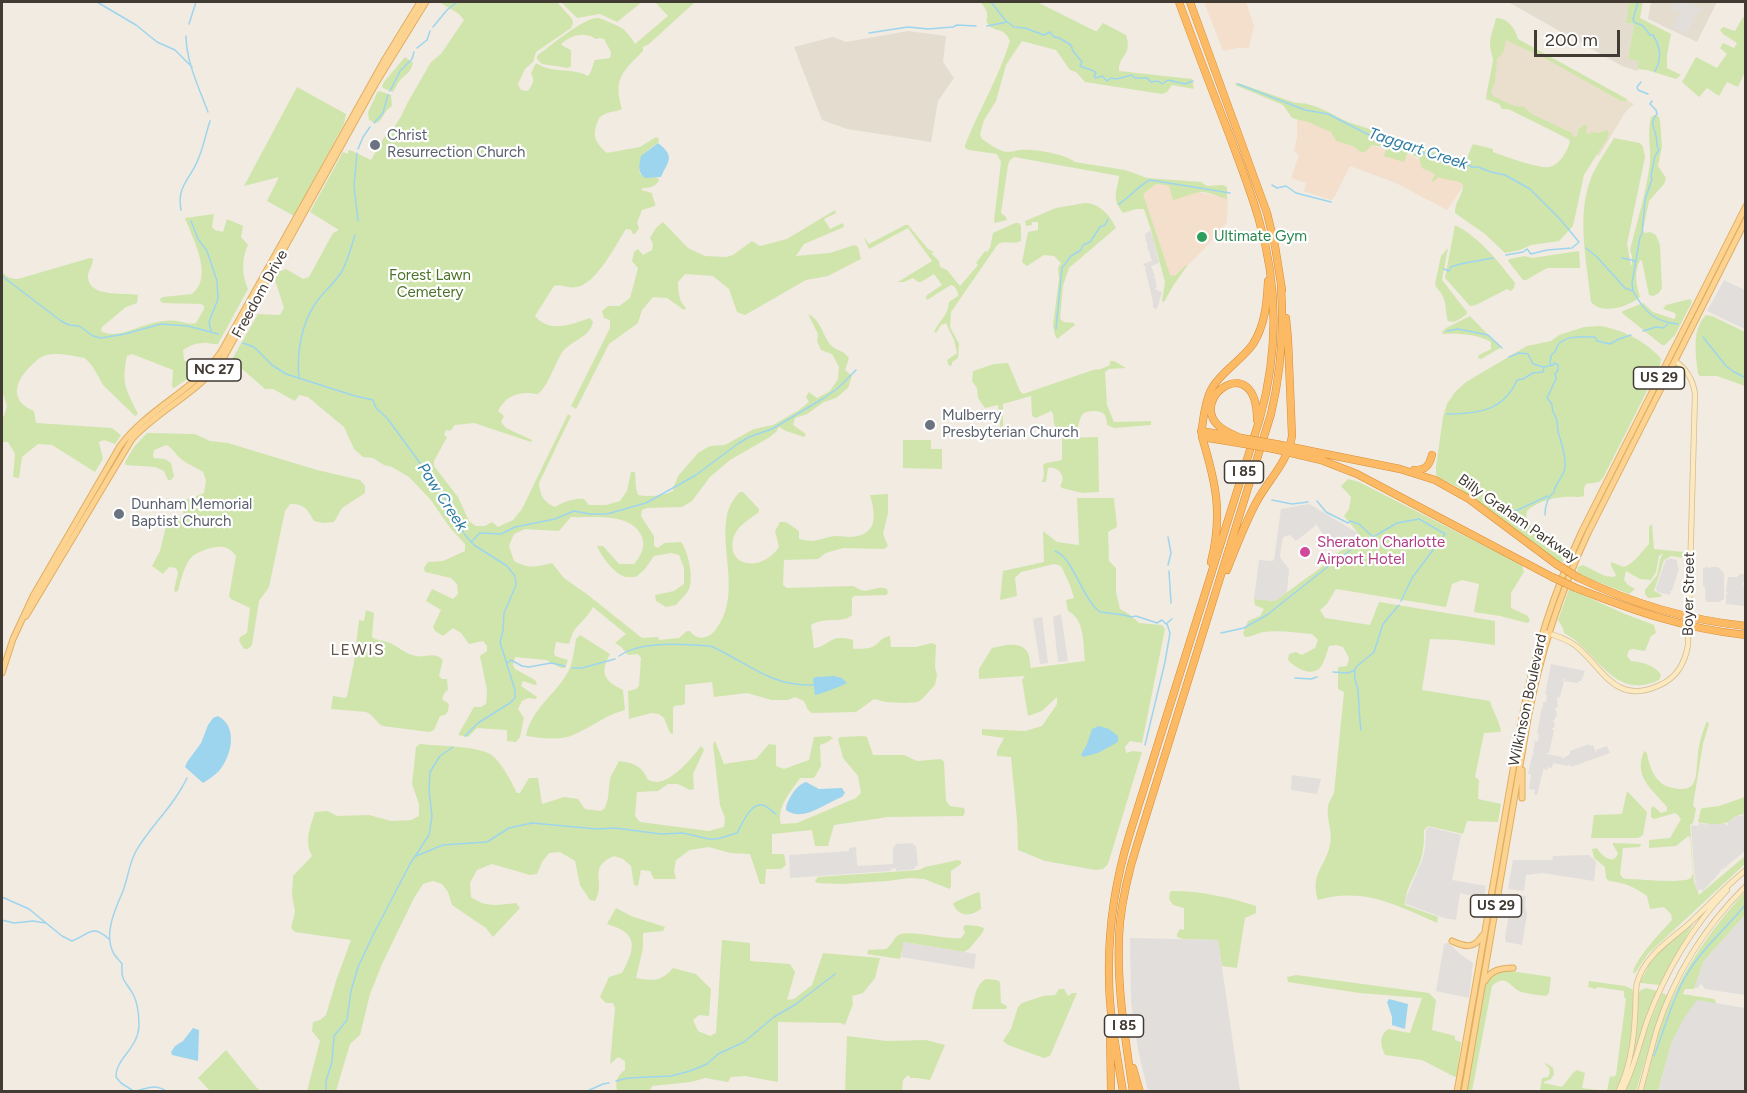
<!DOCTYPE html>
<style>
body{margin:0}
#map{position:relative;width:1747px;height:1093px;overflow:hidden;background:#f1ebe2;font-family:Figtree,sans-serif}
canvas{display:block}
.frame{position:absolute;inset:0;border:3px solid #423b33;pointer-events:none}
.scale{position:absolute;left:1534px;top:30px;width:86px;height:27px;box-sizing:border-box;border:3px solid #423b33;border-top:0;padding-left:8px;font-size:18px;line-height:21px;white-space:nowrap;color:#423b33;-webkit-text-stroke:4px #fff;paint-order:stroke}
</style>
<div id="map">
<canvas width="1747" height="1093"></canvas>
<div class="frame"></div>
<div class="scale">200 m</div>
</div>
<script>
const ctx = document.querySelector('canvas').getContext('2d');
ctx.lineJoin = 'round';
function fill(path, color) { ctx.fillStyle = color; ctx.fill(path, 'evenodd'); }
function trace(path, color, width, dash) { ctx.strokeStyle = color; ctx.lineWidth = width; ctx.lineCap = dash ? 'butt' : 'round'; ctx.setLineDash(dash || []); ctx.stroke(path); }
function label(font, color, halo, rows, align = 'center') {
  ctx.font = font + ' Figtree,sans-serif'; ctx.lineWidth = 4.5; ctx.setLineDash([]); ctx.textBaseline = 'middle'; ctx.strokeStyle = halo; ctx.fillStyle = color; for (const [text, x, y, turn = 0] of rows) {
    ctx.save(); ctx.translate(x, y); ctx.rotate((+turn || 0) * Math.PI / 180); ctx.textAlign = isNaN(turn) ? turn : align; if (halo) ctx.strokeText(text, 0, 0); ctx.fillText(text, 0, 0); ctx.restore();
  }
}
fill(new Path2D(`
 M1508 2H1638L1626 23 1634 24 1628 57 1639 62 1637 71 1622 66Z
 M1651 2H1717L1697 42 1648 19Z
 M908 31 946 36 943 62 954 78 938 101 931 142 847 129 822 120 794 47 833 37 846 42Z`), '#e5dcd0');
fill(new Path2D(`
 M1204 2H1246L1254 26 1249 48H1237L1223 51Z
 M1297 116 1406 158 1408 154 1465 184 1447 210 1396 183 1350 166 1335 196 1331 200 1304 191 1306 183 1291 178 1299 155 1294 151 1297 138Z
 M1156 184 1228 198 1227 222 1219 233 1171 283 1141 193Z`), '#f3dfcc');
fill(new Path2D(`
 M1500 30 1634 104 1626 111 1599 156 1486 95Z`), '#eadfcc');
fill(new Path2D(`
 M439 2H557L572 19 573 23 571 28 536 52 533 62 525 69 518 84 521 90 528 91C533 84 535 80 531 73L536 63C551 74 572 67 588 76 592 72 592 66 595 60L610 58 611 52 604 39 600 38 596 39C584 31 571 35 561 44L563 46 571 50V66L568 68 542 64 537 59V56C549 47 583 18 597 18 602 18 618 26 623 29 628 33 632 39 635 44L668 16 655 2H695L649 44 643 47V51C622 72 613 79 622 109 616 112 609 111 603 115 599 117 599 119 597 123 592 137 596 143 607 153L640 147 656 137 659 139 658 143C647 149 637 161 640 174L658 178 659 181C654 187 650 188 643 188L641 190 652 193C652 198 656 202 655 206L642 210 637 223 639 228 635 234H633L631 230 626 229C615 246 597 283 577 287 569 289 563 284 554 286L535 316C550 334 572 324 590 318L593 322C589 339 570 340 561 354 556 362 546 391 537 394 535 394 529 393 528 393 513 393 504 399 498 411L504 416 501 422 506 428 532 440 531 442 474 423 455 425 450 431 446 430 444 435 447 437 434 461V466L458 497 469 521 476 526H485L492 522 498 527 513 520 522 509 568 414 571 416 539 483C540 495 543 502 555 507 564 502 573 498 584 499L589 505H606L620 501 627 491 631 472H635L636 488 638 495C650 497 662 496 673 491L674 486 678 476 698 453 710 446 725 445 754 429 773 425 799 410 809 402 806 397 809 392 817 398 830 391 838 379 839 367 832 354 821 350 817 341 818 334 808 314C823 321 822 338 833 347 839 352 843 350 849 358L845 370 852 376 848 388 836 398 824 402 807 414 795 418 793 425 806 434 804 437 786 431 779 427 776 432 770 437 730 460 710 477 692 501 682 507 647 508 642 510 641 516 654 536V546L658 548 664 543 681 542C688 551 694 578 689 589 686 595 680 600 676 605L666 607 656 601 655 595 674 591 684 584V568L679 555 671 553 654 556 645 569 636 577C633 577 629 577 626 577 614 574 601 556 597 546H603L619 564H634C640 557 646 547 642 537 632 512 593 518 571 517L559 531 525 529 514 534 509 546 514 561C529 569 535 567 552 563L564 578 588 595 642 638 658 637 659 640 679 638 687 631H690C693 636 699 639 705 637 710 636 713 633 716 629 740 598 722 556 726 521 727 510 732 500 740 492H743L759 509V512C751 518 739 525 735 534 722 565 760 575 779 547L775 531 780 522H786L799 531V539C803 540 809 541 813 541 821 540 828 536 836 536 841 536 846 537 851 537 878 535 876 516 870 495L888 494V513L883 534 888 546 884 549 843 548 826 553 818 559 784 560 783 585 787 588 852 586C855 586 858 589 861 590 869 593 877 585 887 589L888 593 886 595 854 596 852 598V615C842 624 826 616 811 625L814 648C830 647 828 633 853 640V649C860 648 868 650 874 646 881 642 880 638 890 636L891 647H916L932 643 936 645 935 667 937 675 935 685 923 698 918 702 905 703 886 702 874 699 856 712 812 713 808 710 804 701 795 697 788 700H772L747 693 714 697 712 682 685 685V703L683 705 674 706 673 709V734L670 733 664 718 659 714 651 713 629 719 628 691 636 689 639 686 641 658 638 654 628 655 621 647 615 643 626 634 593 607C589 615 582 621 576 628 572 632 571 639 569 644L556 642 554 652 555 656 568 660 565 668H561L546 660 515 657 513 665 515 669 535 680 537 684 535 685 523 681 521 686 537 697 536 699 528 698 522 701 518 709 524 718 520 737 516 742 507 741V730L477 728 468 737 458 735 474 707H481L486 704 487 690 480 656 487 651V646L483 641 469 644 461 633 453 628 443 636 435 631 433 627 441 610 426 601 432 589 453 599 458 594 457 584 451 578 425 572 424 568 428 562 443 561 465 551V544L451 529 430 499 409 477 392 467 384 465 373 458 363 457 354 449 344 427 308 397 299 395 295 401 273 389H265L241 368 234 371 228 366 258 314 280 315 284 308 275 280 278 272 286 269 303 279 309 277 333 233 339 230 310 212 343 152 348 154V151L350 150 371 160 386 134 393 129 400 118 408 102 431 62 441 54 464 20 459 14Z
 M561 2H642L617 22 600 14 577 18Z
 M980 2H1037L1095 31H1097L1103 23 1126 35C1133 56 1118 55 1119 71L1192 79 1194 89 1172 85 1167 92 1162 94 1085 82 1076 72 1070 70 1056 50 1022 41 1006 65 996 101 984 120 980 134 982 139C988 143 995 148 1002 151 1009 153 1014 151 1020 150 1035 149 1064 154 1075 162L1125 170 1147 178 1201 182 1207 186 1223 185 1227 187V199C1219 197 1212 193 1203 192 1194 192 1183 198 1173 200L1169 186 1156 184 1143 194 1170 275 1175 276 1186 265 1187 266 1173 286 1164 302 1162 301 1165 282 1151 230 1144 209H1136L1123 213C1111 198 1117 193 1119 176L1014 157 1010 160 1008 165 1001 213 1006 217 1007 220 995 223 994 221 1001 162 997 154 969 150 965 148V145C979 110 999 77 1010 41 1004 26 994 33 988 24 985 20 988 19 987 14 987 10 983 5 980 2Z
 M1629 2H1643L1640 18 1671 34 1667 55V68L1681 75 1676 79 1647 70 1637 69 1639 62 1628 58 1634 24 1626 23Z
 M1743 17 1746 19 1745 72 1738 87 1727 82 1719 96 1707 88 1699 97 1682 82 1696 57 1717 68 1727 54 1720 48 1723 43 1734 48 1737 43 1723 34 1720 30 1723 27 1735 31Z
 M1496 18C1508 18 1515 28 1518 39L1627 99 1626 101H1621L1548 60 1506 40 1503 53 1497 59 1495 82 1491 91 1493 96 1514 106 1524 107 1532 114 1572 133 1573 137 1577 136 1578 130 1585 124 1587 127 1586 134 1593 132 1599 133 1607 130 1609 133 1608 137 1584 175 1573 226 1559 241 1531 245 1520 250 1505 253 1485 234 1455 213C1454 202 1464 194 1463 184 1455 179 1447 181 1439 177L1431 183 1435 174 1422 168 1419 158 1408 153 1404 162 1384 156 1386 149 1382 147 1372 145 1365 152H1361L1353 146 1336 141 1331 132 1308 122 1292 118 1283 105 1235 85 1236 83H1238L1296 103C1315 102 1330 114 1348 122 1359 126 1371 129 1383 133 1411 142 1437 156 1466 160L1473 144 1493 149V152C1504 156 1539 169 1549 167 1560 165 1567 151 1570 142L1569 139 1508 109H1502L1499 104 1486 99 1493 61C1493 55 1490 51 1490 45 1490 36 1494 27 1496 18Z
 M405 57 413 63C410 75 404 74 398 83 396 86 395 89 393 92L383 88 382 86 384 82Z
 M297 87 346 114 344 124 294 216 267 201 279 177 244 186Z
 M379 91 391 95 392 106 387 110 379 122 375 123 369 120 368 112 377 93Z
 M1655 115 1659 117 1660 121 1662 146 1658 166 1666 178 1664 184 1649 201 1643 230 1645 233 1650 232 1656 235 1660 245 1662 288 1659 293 1653 296 1649 295 1642 261 1640 260C1634 273 1636 284 1640 297 1628 307 1602 315 1591 302 1587 262 1576 217 1591 178 1597 164 1606 151 1614 138L1640 143 1643 147 1645 157 1627 244 1631 266 1632 264V256L1630 250C1637 222 1646 193 1650 163 1651 148 1647 132 1651 117Z
 M1085 203C1099 203 1110 215 1116 228L1069 268 1063 286 1060 319 1064 322 1074 323 1075 325 1057 339 1055 335 1053 325 1059 279 1058 268 1061 263 1054 256 1044 255 1027 266 1022 262 1028 232 1038 230V222H1032V225L1026 226 1025 221 1056 208Z
 M835 210 836 213 824 219 830 229 843 223 844 227 804 244 796 256 830 253 854 245 858 247 861 259 828 276 806 280 745 315 737 312 729 289 713 276 685 274 678 282C678 291 679 302 686 308L684 310 667 298 653 297 642 310 638 323 609 344 576 409 571 406 610 328V320L604 318 602 311 608 306H619L630 298 638 268 632 261 634 252 638 249 643 255 652 250 653 244 650 238 656 228 663 222 688 248 705 256 726 257 733 255 752 241 760 246 787 239Z
 M214 214 212 227 215 230 223 232 227 219 243 226 241 237 248 245C241 260 242 275 248 289L218 344C212 345 209 342 203 343 196 343 189 346 183 350L184 360 197 369 193 375 174 388 172 387 173 370 132 354 127 356C121 384 126 389 138 414L135 416 103 385 93 367 85 358C74 356 58 352 47 355 42 356 38 359 35 362 17 377 6 400 34 411L36 423 112 428 121 435 115 444 104 440 99 442 103 459 95 472 52 445 38 444 22 457 19 478 13 477 15 454 8 442H2V417L4 416 7 406 2 391V272C7 277 10 279 18 279L90 258 93 259C93 266 88 270 88 277 89 298 124 292 138 295L137 303 126 307 102 327 101 331C117 340 137 326 153 323 160 321 170 320 177 321 184 322 189 325 196 323L204 309V306L201 304 164 303 161 302 160 299 163 297 192 294C214 276 193 240 185 218Z
 M1015 223H1019L1021 226V241C1013 245 1006 240 998 244L951 312 950 327 959 344 958 358 952 362V365L949 366 947 360 957 353 954 340 946 323 941 325 936 333 934 332C940 319 948 316 949 302L958 296C959 292 955 286 951 285L927 300 926 297 927 295 942 285 934 274 921 282H918L913 278 904 282H898L932 261 908 228 869 249 863 236 869 244 905 225H908L928 249 934 252 931 253 939 261 940 267 947 270 960 286 978 265 976 263 985 251 987 252 990 248 993 233Z
 M1455 225C1479 237 1499 262 1515 283L1514 288 1511 291 1507 289 1476 305 1470 306 1445 278Z
 M1448 248 1442 280 1467 312V314C1461 318 1455 324 1448 321 1445 314 1447 304 1443 297 1441 291 1437 290 1435 284L1441 256Z
 M1579 251 1580 268H1547L1526 280H1523L1508 261 1509 259 1525 256 1532 258Z
 M1690 299 1692 302 1675 335 1665 345H1662L1622 313 1623 311 1643 303 1653 312 1674 319 1676 316 1675 313 1663 309 1666 305Z
 M1706 315 1712 316 1745 332V386L1717 376H1700L1698 374C1696 355 1691 330 1706 315Z
 M1470 316 1500 347V348L1481 359 1478 358 1479 355 1491 349V342C1476 334 1460 333 1443 334L1442 332 1446 328Z
 M1600 326C1621 329 1648 342 1661 359L1660 365 1603 478 1599 482 1586 484 1584 488V496C1578 498 1571 496 1564 497 1551 498 1536 502 1527 511L1526 520 1529 524 1563 550 1565 557 1563 562 1560 563 1553 560 1458 487 1437 477 1436 474V467L1443 417 1447 404 1455 392 1466 382 1527 346 1551 341 1559 335 1584 327Z
 M1110 361H1114L1126 368 1109 369 1105 372 1107 405 1114 422 1151 421V425L1114 428 1107 425C1107 422 1106 417 1105 415 1101 410 1089 410 1084 413 1080 416 1079 423 1078 427L1058 429C1051 425 1056 416 1051 411L1036 418 1032 416 1031 396 1003 404V429L1001 433 998 405 985 408 978 398 977 388 972 381 973 371 994 364 1008 363 1020 391 1023 394 1093 370 1101 369 1110 365Z
 M147 433 195 434 210 441 228 443 317 470 360 480 365 486V493L342 508 334 522 323 523 314 521C307 509 305 504 290 504L285 511 269 587 259 601 252 645 248 649H244L239 641 240 637 247 633 250 608 231 599 229 596 236 556C227 543 215 546 202 551 197 553 193 555 190 559 183 568 181 581 178 591L175 592 174 590 178 573 176 568 169 567 163 574 152 566 160 551 167 522 176 517H183C186 492 186 502 204 493L206 480 203 472C196 467 187 464 181 459 175 454 173 448 166 445L154 450 153 455 154 458 165 459 171 463 174 476 171 480H168L164 471 155 467 126 465 125 462 134 447Z
 M1098 437 1099 492 1082 493 1062 488 1060 486C1067 477 1059 466 1048 468L1046 482H1042L1044 475 1043 465 1046 463 1062 460V438Z
 M903 440H931V449H942V469L903 468Z
 M1348 479 1359 482 1522 565 1524 572 1511 593V608L1528 616 1530 621 1527 623 1500 616 1474 612 1479 584 1462 580 1452 584 1446 607 1336 589 1327 604 1320 610 1325 618 1370 625 1379 602 1495 621V645L1456 640 1430 639 1422 690 1490 701C1493 711 1498 719 1501 730L1500 732 1484 733 1475 777 1479 780 1478 799 1501 804 1498 822 1467 821 1463 834 1428 826 1424 830C1424 839 1424 849 1421 859 1416 875 1405 888 1405 905L1438 917 1437 923C1396 905 1363 887 1318 900 1310 873 1325 868 1330 845 1333 832 1326 819 1328 806 1329 802 1332 797 1334 793L1344 692 1338 689V667L1347 666 1349 658 1343 647 1336 645 1329 646C1327 652 1325 660 1322 665 1314 679 1295 668 1288 660L1289 654 1296 652 1302 655 1315 648 1318 640 1312 634C1297 633 1279 630 1264 632 1257 633 1252 637 1245 637L1243 633 1248 621 1260 616 1264 609 1255 605 1254 599 1275 601 1319 569 1337 553 1350 546 1358 533 1344 516 1349 509 1351 497 1341 486Z
 M1077 498H1114L1117 527 1108 532 1109 561 1116 568V592L1120 609 1129 614 1139 623 1162 625 1165 629 1142 743 1130 741 1125 747 1126 753 1133 751 1142 752 1108 864 1103 869 1096 870 1045 861 1018 850 1017 820 1011 757 997 756V751L1004 738 982 735V729L1025 731 1042 726 1057 704V697L1042 711 1028 716 1022 680 1025 676 979 679V669L992 648C1003 646 1021 640 1028 653 1030 657 1030 664 1031 668L1085 661C1083 644 1085 619 1068 611L1066 600 1074 598 1070 585 1061 566 1054 564 1021 572 1015 578 1017 596 1000 600 1003 571 1044 562 1043 531 1057 542 1079 545Z
 M1652 524 1654 549 1684 552 1683 558 1671 556 1664 560 1654 591 1662 595 1660 597 1648 598 1645 594V590L1657 575 1660 560 1663 553 1659 556 1656 572 1651 580 1640 579 1626 571 1624 580 1628 585 1635 589 1629 594 1582 576 1577 571 1578 567 1583 565 1605 576 1614 577 1616 575 1611 566V562L1624 567C1635 563 1641 552 1649 544V527Z
 M1569 589 1625 614 1654 625 1656 633 1651 636 1645 651 1633 649 1629 650 1627 656 1631 661C1642 662 1655 665 1661 675L1659 680C1613 702 1597 650 1564 633L1563 628 1558 620Z
 M366 610 374 613 372 637C377 641 383 640 390 643 399 647 405 654 416 656 427 658 434 651 443 660L439 676 442 679H447L448 690 445 692 442 699 449 704 448 711 445 715 440 716 434 730 429 732 383 726C376 723 374 715 366 712L331 709 333 696 345 698 347 696 354 662 359 620 364 621Z
 M580 635 610 654C599 674 605 681 623 690L625 710C605 715 592 727 573 735 559 741 541 738 526 736 531 709 556 694 568 672 573 663 574 650 576 639Z
 M1707 721 1709 724 1703 744 1693 805 1696 809 1693 823 1690 825 1694 882 1699 895 1745 856V864L1648 954 1635 973H1633C1635 959 1661 932 1672 920L1671 914 1664 907 1650 909 1647 896C1633 886 1625 883 1609 881L1606 878 1605 867 1594 858 1592 849 1597 848C1601 856 1614 866 1618 853L1613 845V843L1641 844 1640 847 1623 848 1620 874 1623 878 1626 879C1641 879 1682 884 1691 878L1693 873 1690 836 1687 837 1676 846 1649 848V840L1670 838 1681 819 1678 815 1675 813 1654 819 1651 817V809L1653 806 1661 813 1667 811V807C1652 789 1633 777 1644 751L1647 753C1649 766 1655 783 1669 787 1701 796 1695 774 1698 753 1699 743 1703 730 1707 721Z
 M830 736 833 738 826 743 820 745 821 766 814 778H800C791 792 776 807 781 824L797 823 856 798 861 793 858 776 843 758 838 739 840 737 863 736 867 737 873 755H904L917 761 941 759 944 762 946 801 950 806 964 808 965 812 963 816 888 817 834 825 828 846H815L812 830 772 834V854H784L786 865 781 869H766L765 884H760L750 854 730 853 709 847 690 850 676 860 674 871 676 879H654L650 871 641 870 638 886 634 885 631 866 623 859 614 856C586 868 607 881 595 901L590 900 580 885 575 861 560 852 549 853 542 862 537 874 530 875 492 864 477 870 470 883 471 897C486 908 498 905 516 903L520 908 493 937 486 928 452 905 448 892 442 884 433 881 423 884 414 898 382 964 370 994 360 1035 350 1044 336 1091H307L320 1041 312 1031 313 1022 320 1020 326 1015 336 981 351 940 295 932 291 928 295 912 292 895 293 876 312 856C304 840 310 828 315 812L328 811 337 816 369 815 391 821 411 820 419 816V804L412 784 416 747 420 744C438 746 475 746 490 754 501 761 511 781 517 793H520L529 778H538L542 804 564 797 578 799 585 809 601 811 605 808 608 798 610 778 619 761C634 763 642 766 648 780 651 781 654 782 657 782 673 781 692 758 701 746L704 750 693 774 694 789 690 790 678 784H668L658 791 637 792 635 816 640 822 709 831 724 827 725 818 720 805 713 744 715 741 724 764 756 759 769 744 776 745V766L784 769 809 760 814 737Z
 M1627 791 1647 812 1643 835 1638 838H1591L1594 815 1622 814Z
 M1745 797V814C1735 815 1736 817 1728 822 1720 826 1706 824 1698 822L1701 809 1703 808 1719 806Z
 M958 860 961 861V864L951 871V886L950 889 924 879 910 878 887 881 843 884 817 883 815 881 818 877 919 870 925 867Z
 M1172 891C1201 891 1228 897 1256 906V913L1245 918 1237 968 1222 966 1218 940 1183 939 1177 937V934L1180 929 1184 930V908L1173 905 1169 899 1170 892Z
 M978 892 980 893 981 909C970 917 959 917 953 904L955 902Z
 M1745 892V915L1704 961 1694 989H1685L1683 994 1714 999 1716 1002 1713 1018 1672 1041 1658 1091 1643 1092C1649 1071 1654 1049 1660 1029 1678 977 1708 932 1745 892Z
 M616 908 631 916 665 927 663 931 643 933V948L636 978C653 981 661 982 673 968L696 974 711 989 709 1016 699 1015 693 1020 698 1031 710 1036 716 1033 722 940 750 943V961L790 964 795 972 787 1000 794 999 812 985 823 953 880 958 875 978 863 993 852 996 853 1004 845 1025 841 1023 778 1022V1082L745 1076 731 1077 728 1082 705 1078 691 1082 652 1086 650 1091H617C615 1082 617 1075 625 1070V1061L618 1057 610 1064 615 1008 613 1003H606L600 997 609 977 622 973C628 961 639 943 625 932 620 928 612 926 607 924Z
 M1695 921 1659 985 1641 983 1640 982 1650 963 1661 950Z
 M965 925 978 926 984 928 983 932 970 948 964 952 904 942 900 959 867 954 868 950 886 949C891 946 895 937 898 935 910 929 945 940 961 938L965 933 963 928Z
 M1504 970 1551 977 1549 993 1546 996C1538 995 1529 994 1521 992 1509 987 1507 973 1492 986L1472 1091 1466 1092 1485 983 1492 974Z
 M1296 975 1429 993 1436 1000 1432 1030 1455 1036V1040L1461 1042 1457 1075 1455 1077 1422 1060 1385 1055C1381 1046 1378 1037 1388 1029L1410 1033 1422 998 1359 993 1288 982 1287 977Z
 M986 979 997 980 1000 982 1001 1003 1007 1006 1006 1009H972C974 998 976 984 986 979Z
 M1589 981 1625 986 1632 989 1634 994C1632 1029 1631 1059 1616 1091H1607L1610 1076 1613 1077 1616 1075 1626 999 1624 997V991L1597 987 1596 989 1588 987Z
 M1646 988 1657 991 1642 1029 1634 1057H1633L1638 993 1641 990Z
 M1059 989H1064L1068 996 1072 993H1077L1050 1056 1044 1058 1008 1045 1003 1041 1011 1029 1018 1007 1022 1003 1043 996 1055 995Z
 M1662 993 1667 995 1654 1031 1636 1091 1624 1092 1632 1075 1646 1032Z
 M847 1036 887 1041 926 1040 945 1045 930 1080 916 1078H911L908 1075 903 1080 902 1091H845Z
 M226 1050 257 1088 261 1091H210L198 1078Z
 M1546 1063 1553 1068 1554 1074 1551 1079 1544 1082V1083L1562 1087 1573 1073 1577 1070 1585 1073 1582 1088 1606 1091H1540L1542 1078 1548 1077 1550 1073 1549 1068 1545 1064Z`), '#d0e5ab');
fill(new Path2D(`
 M1675 2H1688L1702 9 1699 15 1695 11 1694 13 1696 14 1686 34 1673 27 1679 15H1681L1682 13 1679 11 1678 13 1673 11 1674 8 1672 7Z
 M1151 230 1159 263 1151 266 1155 276 1153 277 1155 278 1157 287 1155 288 1156 290 1162 292 1157 309 1153 308V302L1145 268 1147 267 1144 266 1143 264 1152 261 1149 253 1150 251H1148L1147 243 1148 242H1146L1145 234Z
 M1724 280 1745 290V329L1707 311Z
 M1309 504 1358 533 1350 546 1338 548 1329 542 1315 523V526L1296 541 1290 535 1283 537 1280 555 1281 559 1289 569 1287 592 1275 601 1254 599 1259 560 1272 561 1274 560 1281 509Z
 M1669 558 1677 560 1678 568H1679L1672 591H1670L1671 593 1669 595 1657 592 1656 588 1666 559 1669 560Z
 M1708 567 1710 569 1711 567H1718L1724 573V600H1721V602H1706L1705 587 1703 586V568Z
 M1740 574H1745V582H1743V585L1745 586V596H1743L1745 597 1744 606 1726 604V595L1728 593 1726 592 1728 577H1737Z
 M1061 614 1068 661 1058 662 1053 617Z
 M1042 617 1048 663 1040 664 1033 619Z
 M1551 664 1585 671 1581 681H1578V683L1564 681V678L1562 680 1564 681 1560 697 1557 698 1558 707 1555 708 1557 715 1553 722 1555 723 1554 728H1552L1551 729 1554 730 1549 753H1547L1546 756 1547 754 1562 757V759L1570 754V751L1589 744 1590 746 1593 745 1596 753V750L1607 746 1610 753 1571 767 1570 764 1568 766 1553 763 1552 768 1548 767 1547 770 1544 769V767L1537 795H1534L1535 789 1534 790 1529 789 1531 775 1528 774 1533 753H1535L1533 752 1535 741H1538L1539 734H1537L1542 706 1545 707 1543 705V702H1546L1547 695 1545 694Z
 M1292 775 1321 779 1317 794 1291 790Z
 M1745 815V851L1722 870 1720 869 1721 871 1703 891 1701 889 1698 891 1695 883 1697 881H1695L1691 825 1698 826 1699 823 1705 824V827L1706 824H1726V826L1728 825 1727 823 1735 817 1736 818 1737 816Z
 M1429 827 1461 835 1452 880 1486 886 1484 898 1460 893 1456 920 1444 918 1406 904V898L1423 858 1425 848 1426 830Z
 M913 843 914 846 916 845 918 866H915V869L896 871V868L891 869V871L790 878 789 855 849 851V848L856 847 857 866 893 864V847H895V844Z
 M1589 855 1596 862 1594 881 1543 873 1526 875 1524 891 1508 889 1513 860H1552L1553 856Z
 M1512 894 1526 896 1525 907 1527 914 1522 945 1506 942 1505 938Z
 M1745 915V995L1705 989 1701 983 1698 988H1694L1704 961Z
 M1130 938 1218 940 1240 1091H1148L1138 1050 1131 1001Z
 M903 942 976 954 974 969 901 957Z
 M1446 943H1449L1460 954 1473 963 1469 998 1436 991 1444 945Z
 M1697 1000 1745 1008V1091H1658L1672 1041 1684 1018Z`), '#e1dedb');
fill(new Path2D(`
 M658 143C676 157 668 161 661 177L645 178C637 172 639 165 641 156Z
 M834 676 842 678 847 683C844 685 819 695 815 695L813 679 815 677Z
 M218 716C239 727 231 757 219 771 214 776 208 780 203 783L185 767 187 762 201 743 208 725 213 718Z
 M1099 726 1109 729 1118 736V742L1098 753 1083 757 1081 755 1087 744 1092 729Z
 M806 782 819 789 842 788 845 793 842 797C825 803 803 823 786 810 786 801 797 784 806 782Z
 M1389 999 1408 1004 1405 1029 1392 1025V1017L1387 1002Z
 M193 1028 199 1030 198 1061 172 1055 171 1052 175 1046 183 1041Z`), '#9ed5ee');
trace(new Path2D(`
 M97 2 136 25 157 42 175 50 192 67
 M991 2 1006 21 1014 27 1025 28 1044 35 1050 32 1054 37 1059 38 1071 45 1073 51 1082 62 1080 66 1094 71 1096 73 1094 76 1096 78 1102 76 1107 81 1111 78 1117 79 1132 75 1135 78H1147L1151 82 1158 81 1162 84 1168 80 1185 84 1193 81
 M1638 2 1633 20 1634 22 1643 26 1650 35H1653C1660 46 1662 59 1655 71
 M189 24 196 2
 M987 26 1007 22
 M433 27 447 10 457 2
 M869 33 908 27 928 29 953 27 957 25 976 26
 M186 36C186 61 199 88 208 112
 M417 48 427 40 430 31
 M1641 82 1637 87 1638 90 1648 94
 M1238 84 1305 110 1328 114 1377 139 1416 150 1429 155H1435L1465 163 1472 167H1478L1491 172 1505 175 1530 189 1559 218 1579 242 1572 248 1547 250 1531 254 1527 249 1523 252 1506 255
 M390 91 400 71 412 59 414 52
 M374 123 383 113 388 95
 M358 149 363 137 370 127
 M357 153 354 186 358 221
 M1272 185 1277 188 1286 186 1296 193 1331 202
 M1119 204C1130 197 1139 185 1150 180L1230 193
 M181 210C176 185 192 178 199 157 204 145 206 133 210 121
 M191 221 198 239 207 251 217 281 218 299 209 322 211 331
 M1586 248 1597 257 1625 288 1633 291C1644 311 1654 322 1678 324
 M1622 258 1632 260 1636 262
 M1444 269 1449 271 1451 267 1460 264 1493 258
 M2 276 61 321 69 325 79 326 93 336 101 338 125 334 161 324 188 326 218 334
 M1633 291 1632 283 1640 237 1642 233 1645 200 1652 179 1651 176 1655 156 1659 150C1655 145 1658 143 1656 136 1654 126 1649 124 1657 114L1656 110 1650 104 1652 101
 M1056 329 1062 268 1071 256 1081 250 1083 245 1090 242 1100 227 1105 225 1108 219
 M1447 331 1458 329 1488 335 1502 348
 M1643 331 1656 327 1663 328 1668 324
 M1703 337 1726 366 1734 372 1746 378
 M243 343 254 347 272 365 286 374 355 396 373 400 376 408 387 418 442 493 465 535 474 545 507 566 515 576 516 585 504 613 503 631 500 642 515 690V698L510 703 478 723 465 736
 M1509 357 1519 353 1528 354 1533 364 1543 367
 M1550 364 1551 355 1555 352C1559 334 1580 337 1595 337L1597 341 1610 344 1619 339 1631 335
 M299 377C296 354 302 323 315 304 323 292 335 283 342 271 348 260 351 247 355 235
 M1447 414C1477 414 1504 411 1517 380L1523 379 1533 373 1543 372 1544 367 1553 365 1554 363 1558 365V370L1555 374 1556 379 1547 398 1552 404C1551 411 1555 414 1557 421 1558 426 1557 431 1559 435 1562 445 1566 455 1565 467 1564 477 1555 483 1554 492 1547 498 1545 506 1545 515
 M1272 500 1292 504 1308 502
 M1317 501 1326 512 1348 523 1350 521 1359 524 1372 536
 M1511 513 1548 496
 M471 542 480 533 501 534 515 527 555 519 574 511 590 514H607L646 503 696 475 739 443 749 437 772 429 824 398 838 388 856 370
 M1055 551C1073 557 1082 599 1100 612L1124 615 1131 617 1136 616 1157 623 1162 620 1166 624
 M1168 565 1171 553 1168 537
 M1169 571 1171 603
 M1167 623 1172 619
 M1221 633 1244 628 1267 615 1326 568 1363 541 1368 540 1397 523 1419 519 1445 534 1412 578 1401 601
 M619 656C638 642 673 644 695 645 701 646 708 645 713 647 749 664 772 687 815 685
 M507 663 511 660 522 666 529 667 551 663 565 666
 M572 668H582L615 659
 M1355 671C1353 679 1357 683 1358 690 1359 704 1359 716 1361 730
 M1333 672 1348 673 1355 670 1356 667 1374 652 1383 624 1399 605
 M1295 678 1311 679 1317 677
 M1145 745 1165 662 1170 633 1167 624
 M416 856 443 845 487 842 509 828 532 823 597 829 615 828 661 834 683 833 709 839H717L737 833C742 824 751 802 763 805 767 806 772 812 776 814
 M2 897 29 909 62 936 72 941C89 935 91 923 109 939
 M2 920 14 923 33 921 46 923
 M1654 1056C1666 1026 1674 991 1693 965 1708 943 1729 925 1746 904
 M616 1081 628 1078 671 1076 690 1071 707 1064 718 1054 744 1042 774 1017 796 1004 835 974
 M136 1091C149 1088 155 1083 168 1092
 M135 1092 121 1083 116 1077C115 1059 138 1049 139 1026 139 1016 138 1003 133 994 125 980 121 982 122 964 120 961 116 957 114 954 103 935 115 909 123 891 128 878 129 864 136 851 151 825 174 806 187 778
 M326 1092V1081L332 1062 334 1036 347 1020 351 991 358 967 373 935 410 864 429 835 432 816 429 791 430 772 440 756 453 747
 M585 1092 603 1084 609 1083`), '#9ed5ee', 1.5);
const secondary = new Path2D(`
 M1547 633C1557 636 1567 639 1576 646 1604 669 1615 706 1660 685 1676 678 1685 663 1688 645L1695 394C1693 379 1687 369 1675 361
 M1618 1092C1630 1068 1634 1042 1635 1015 1636 1005 1635 993 1637 983 1645 953 1675 938 1695 918 1712 902 1727 885 1746 870
 M1622 1092C1634 1069 1639 1045 1647 1021 1665 973 1692 927 1727 890
 M1640 1092C1646 1071 1651 1050 1657 1029 1674 976 1705 926 1746 886`);
const primary = new Path2D(`
 M26 616 132 439C162 407 198 394 224 357L376 83 426 2
 M2 673 13 639 33 596 120 446C148 408 194 391 221 352L385 59 420 2
 M1522 798V770
 M1452 941C1465 947 1474 949 1482 936
 M1485 981C1491 970 1501 968 1513 968
 M1457 1092 1522 718C1534 653 1554 591 1582 531L1746 206
 M1464 1092 1528 719C1540 654 1560 593 1588 533L1746 220`);
const highway = new Path2D(`
 M1190 2 1267 213 1275 246 1282 290
 M1201 431 1230 436
 M1202 437 1239 443
 M1241 438C1234 435 1226 432 1220 427 1186 399 1257 348 1257 420
 M1276 444 1400 469 1435 480 1469 499 1556 564
 M1274 449 1321 460 1357 474 1552 577
 M1414 470C1426 470 1429 466 1432 455
 M1211 562C1223 514 1216 483 1202 437 1201 429 1203 422 1204 414 1206 405 1207 396 1212 388 1222 371 1242 360 1253 344 1265 325 1267 303 1268 281
 M1227 570C1236 547 1245 523 1257 501 1269 479 1288 462 1292 436L1288 339 1286 318
 M1579 578C1631 603 1688 620 1746 626
 M1576 588C1632 610 1685 629 1746 635
 M1110 1032 1111 1092
 M1133 1068 1140 1092
 M1123 1092C1117 1054 1109 1015 1109 977 1108 929 1115 882 1129 836L1260 418C1278 353 1278 285 1259 220 1251 191 1239 162 1229 134 1212 90 1195 46 1179 2
 M1133 1092C1125 1036 1115 978 1120 922 1123 896 1129 870 1137 845L1271 414C1281 372 1284 330 1281 288`);
trace(secondary, '#d4bd94', 6);
trace(primary, '#e0ae60', 7);
trace(highway, '#da8d33', 8);
trace(secondary, '#fde9bf', 4.5);
trace(primary, '#fcd390', 5);
trace(highway, '#fbba63', 7);
const highwayBridge = new Path2D(`
 M1241 438 1276 444
 M1239 443 1274 449
 M1556 564 1579 578
 M1552 577 1576 588`);
trace(highwayBridge, '#da8d33', 8, []);
trace(highwayBridge, '#fbba63', 7);
for (const [x, y, r, color] of [
 [375,145,6,"#6b7280"],
 [1202,237,6,"#2e9e5b"],
 [930,425,6,"#6b7280"],
 [119,514,6,"#6b7280"],
 [1305,552,6,"#d1479c"]
]) { const dot = new Path2D(); dot.arc(x, y, r, 0, 2 * Math.PI); ctx.fillStyle = color; ctx.fill(dot); trace(dot, '#fff', 2); }
for (const [x, y, w] of [
 [214,370,54],
 [1659,378,51],
 [1244,472,39],
 [1496,906,51],
 [1124,1026,39]
]) { const box = new Path2D(); box.roundRect(x - w / 2, y - 11, w, 22, 4.5); ctx.fillStyle = '#fff'; ctx.fill(box); trace(box, '#423b33', 1.5); }
label('bold 14px', '#423b33', null, [
 ["NC 27",214,370],
 ["US 29",1659,378],
 ["I 85",1244,472],
 ["US 29",1496,906],
 ["I 85",1124,1026]
]);
label('15px', '#5b616d', '#fff', [
 ["Christ",387,136],
 ["Resurrection Church",387,153],
 ["Mulberry",942,416],
 ["Presbyterian Church",942,433],
 ["Dunham Memorial",131,505],
 ["Baptist Church",131,522]
], 'left');
label('15px', '#27864d', '#fff', [
 ["Ultimate Gym",1214,237]
], 'left');
label('15px', '#4b7228', '#fff', [
 ["Forest Lawn",430,276],
 ["Cemetery",430,293]
]);
label('15px', '#423b33', '#fff', [
 ["Freedom Drive",260,294,-61],
 ["Billy Graham Parkway",1518,519,35],
 ["Boyer Street",1689,594,-89],
 ["Wilkinson Boulevard",1528,700,-78]
]);
label('15px', '#b23c85', '#fff', [
 ["Sheraton Charlotte",1317,543],
 ["Airport Hotel",1317,560]
], 'left');
label('italic 16px', '#2e7ca3', '#fff', [
 ["Taggart Creek",1418,149,18],
 ["Paw Creek",442,497,57]
]);
ctx.letterSpacing = '1.5px';
label('16px', '#65584a', '#fff', [
 ["LEWIS",358,650]
]);
ctx.letterSpacing = '0px';
</script>
